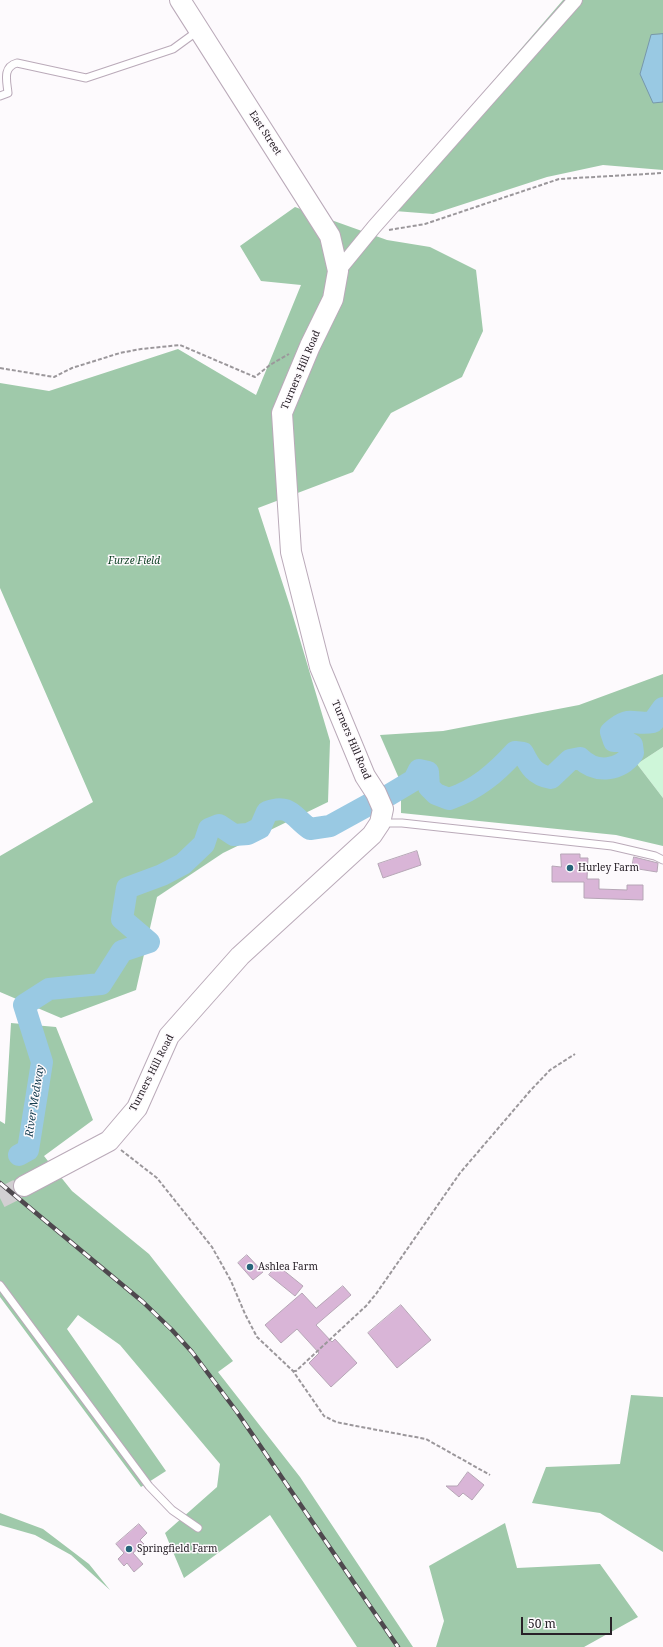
<!DOCTYPE html>
<style>
body{margin:0}
#map{position:relative;width:663px;height:1647px;overflow:hidden;background:#fdfafd;font-family:"Noto Serif",serif}
canvas{display:block}
.scale{position:absolute;left:521px;top:1617px;width:91px;height:18px;box-sizing:border-box;border:2px solid #282128;border-top:0;padding-left:5px;font-size:12px;line-height:14px;white-space:nowrap;color:#282128;-webkit-text-stroke:3px #fdfafd;paint-order:stroke}
</style>
<div id="map">
<canvas width="663" height="1647"></canvas>
<div class="scale">50 m</div>
</div>
<script>
const ctx = document.querySelector('canvas').getContext('2d');
ctx.lineJoin = 'round';
function fill(path, color) { ctx.fillStyle = color; ctx.fill(path, 'evenodd'); }
function trace(path, color, width, dash) { ctx.strokeStyle = color; ctx.lineWidth = width; ctx.lineCap = dash ? 'butt' : 'round'; ctx.setLineDash(dash || []); ctx.stroke(path); }
function label(font, color, halo, rows, align = 'center') {
  ctx.font = font + ' "Noto Serif",serif'; ctx.lineWidth = 3; ctx.setLineDash([]); ctx.textBaseline = 'middle'; ctx.strokeStyle = halo; ctx.fillStyle = color; for (const [text, x, y, turn = 0] of rows) {
    ctx.save(); ctx.translate(x, y); ctx.rotate((+turn || 0) * Math.PI / 180); ctx.textAlign = isNaN(turn) ? turn : align; if (halo) ctx.strokeText(text, 0, 0); ctx.fillText(text, 0, 0); ctx.restore();
  }
}
fill(new Path2D(`
 M663 747V798L637 764Z`), '#cef6d9');
fill(new Path2D(`
 M563 0H663V170L603 165 547 177 433 214 382 210Z
 M295 207 387 240 430 247 476 270 483 331 462 377 391 413 353 472 258 508 290 606 330 741 328 802 223 853 157 897 136 990 61 1018 0 992V856L93 802 0 588V383L49 391 178 349 256 395 301 285 261 281 240 246Z
 M663 674V747L637 764 663 798V846L616 835 401 813V783L380 735 443 731 579 705Z
 M11 1023 56 1027 93 1120 44 1156 72 1191 149 1254 233 1361 218 1372 300 1477 413 1647H357L270 1515 184 1578 165 1533 217 1487 220 1464 120 1345 78 1315 67 1329 166 1471 141 1487 0 1297V1121L5 1124Z
 M631 1395 663 1397V1552L600 1513 532 1503 546 1467 620 1464Z
 M0 1513 43 1529 89 1564 110 1590 71 1555 35 1535 0 1525Z
 M505 1523 517 1568 600 1564 638 1617 584 1647H436L444 1621 429 1566Z`), '#9fc9aa');
const water = new Path2D(`
 M663 34V102L653 103 640 74 651 35Z`);
fill(water, '#99c9e3');
trace(water, '#7797ab', 1);
trace(new Path2D(`
 M389 795 414 780 419 770 428 772 429 787 436 794 449 799C476 790 496 773 515 752L523 753C530 767 535 775 551 778L570 760 580 758C596 774 620 771 633 753L632 745 625 741H614L611 732C630 714 633 726 653 722L663 708
 M19 1155 28 1150 42 1062 24 1005 49 989 101 984 122 951 149 942 122 919 127 888 162 875 183 864 204 844 209 829 219 825 234 835 248 834 260 828 267 812C290 803 293 817 310 829L330 826 370 804`), '#99c9e3', 22);
const building = new Path2D(`
 M417 851 421 865 383 878 378 864Z
 M561 854H580V858H588L587 879H599V889L627 890V885H643V900L584 898V882H552V866L561 867Z
 M634 857 658 863 657 872 632 868Z
 M247 1255 263 1272 253 1280 238 1263Z
 M277 1265 303 1286 295 1296 269 1275Z
 M343 1286 351 1295 316 1325 332 1342 335 1339 357 1363 331 1387 309 1363 319 1353 297 1329 281 1343 265 1325 302 1293 316 1308Z
 M401 1305 431 1340 397 1368 368 1333Z
 M468 1472 484 1485 472 1500 463 1493 459 1497 446 1486H457Z
 M139 1524 147 1533 140 1540 144 1544 133 1553 143 1564 134 1572 127 1563 124 1566 118 1559 124 1553 116 1544Z`);
fill(building, '#d9b5d7');
trace(building, '#b6a6b6', 1);
trace(new Path2D(`
 M0 1198 24 1186`), '#d2cfd2', 20, [20, 10]);
const lane = new Path2D(`
 M0 96 8 93C7 82 2 67 17 63L86 78 173 49 199 30
 M382 823H402L612 846 655 856 663 860
 M0 1285 149 1486 172 1510 198 1528`);
const street = new Path2D(`
 M338 271 374 227 575 0`);
const secondary = new Path2D(`
 M24 1186 109 1141 137 1108 169 1036 240 956 372 835 380 823 383 809 376 793 365 776 320 667 291 552 282 413 310 346 333 299 338 271 330 236 180 0`);
trace(lane, '#baaab9', 9);
trace(street, '#baaab9', 16);
trace(secondary, '#baaab9', 22);
trace(new Path2D(`
 M389 230 425 224 559 179 663 173
 M0 368 54 377 72 368 120 353 141 349 180 345 255 377 270 365 289 354
 M121 1150 157 1178 212 1247 231 1281 245 1314 257 1337 293 1371 324 1416 336 1422 356 1426 426 1439 490 1475
 M293 1371H296L366 1306 376 1294 460 1173 530 1091 550 1070 575 1054`), '#9b979b', 2, [4, 2]);
trace(lane, '#fff', 7);
trace(street, '#fff', 14);
trace(secondary, '#fff', 20);
const rail = new Path2D(`
 M0 1183 143 1302 172 1330 192 1352 237 1412 398 1647`);
trace(rail, '#4e484e', 4.5);
trace(rail, '#fdfafd', 3, [9]);
for (const [x, y, r, color] of [
 [570,868,4,"#26647a"],
 [250,1267,4,"#26647a"],
 [129,1549,4,"#26647a"]
]) { const dot = new Path2D(); dot.arc(x, y, r, 0, 2 * Math.PI); ctx.fillStyle = color; ctx.fill(dot); trace(dot, '#fdfafd', 1.5); }
label('10px', '#282128', '#fdfafd', [
 ["East Street",265,133,57],
 ["Turners Hill Road",301,370,-67],
 ["Turners Hill Road",351,740,67],
 ["Turners Hill Road",152,1073,-63]
]);
label('italic 10px', '#0d3f22', '#fdfafd', [
 ["Furze Field",134,561]
]);
label('10px', '#282128', '#fdfafd', [
 ["Hurley Farm",578,868],
 ["Ashlea Farm",258,1267],
 ["Springfield Farm",137,1549]
], 'left');
label('italic 11px', '#163e51', '#fdfafd', [
 ["River Medway",35,1101,-81]
]);
</script>
